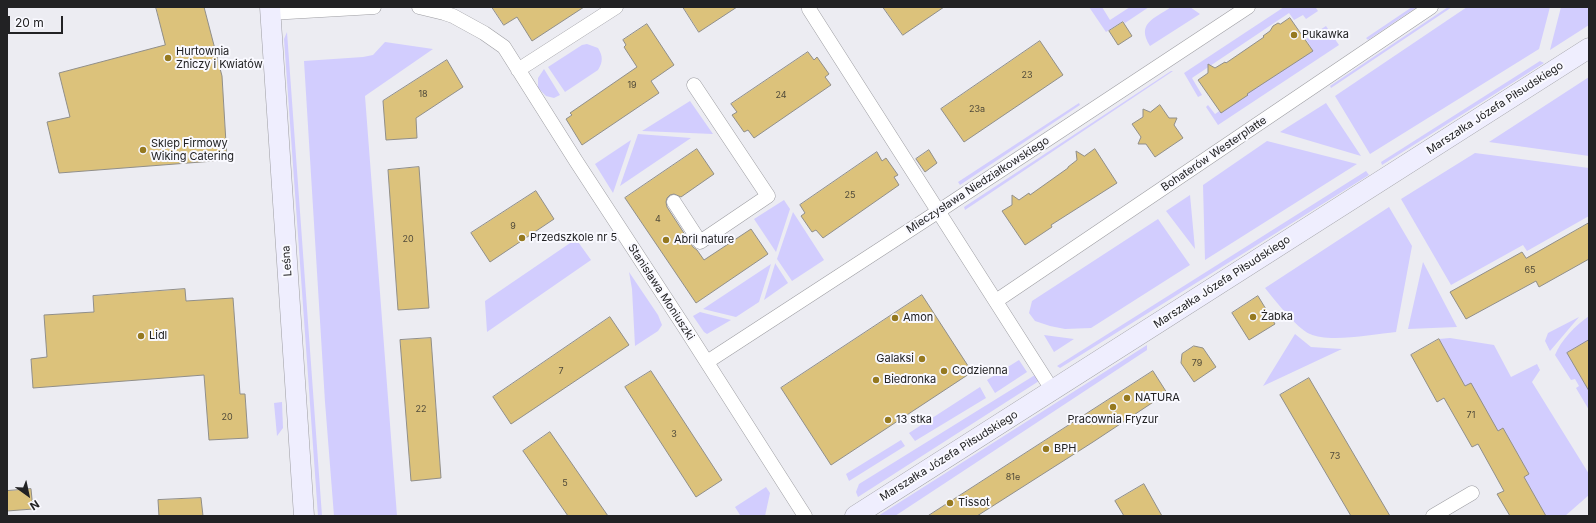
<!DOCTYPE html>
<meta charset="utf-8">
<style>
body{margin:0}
#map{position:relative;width:1596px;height:523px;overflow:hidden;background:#ececf2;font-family:Inter,sans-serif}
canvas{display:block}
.frame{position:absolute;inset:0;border:8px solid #222224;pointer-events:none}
.north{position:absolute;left:8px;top:475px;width:40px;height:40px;-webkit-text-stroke:3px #f9f9ff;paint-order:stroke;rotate:147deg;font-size:11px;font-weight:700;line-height:16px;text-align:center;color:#222224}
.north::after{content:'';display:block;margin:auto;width:14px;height:18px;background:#222224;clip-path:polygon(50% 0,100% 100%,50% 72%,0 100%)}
.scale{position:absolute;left:8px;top:16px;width:55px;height:18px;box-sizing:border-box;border:2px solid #222224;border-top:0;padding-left:5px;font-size:12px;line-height:14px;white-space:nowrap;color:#222224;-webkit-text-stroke:3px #f9f9ff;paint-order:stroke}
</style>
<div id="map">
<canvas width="1596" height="523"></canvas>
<div class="frame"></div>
<div class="north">N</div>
<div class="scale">20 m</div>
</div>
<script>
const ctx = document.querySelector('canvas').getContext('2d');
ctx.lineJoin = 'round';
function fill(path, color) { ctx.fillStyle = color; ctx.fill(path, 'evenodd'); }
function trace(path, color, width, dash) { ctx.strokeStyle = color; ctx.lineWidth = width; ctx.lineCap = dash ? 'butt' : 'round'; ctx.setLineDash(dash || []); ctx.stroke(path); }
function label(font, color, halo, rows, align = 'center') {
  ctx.font = font + ' Inter,sans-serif'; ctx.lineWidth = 4; ctx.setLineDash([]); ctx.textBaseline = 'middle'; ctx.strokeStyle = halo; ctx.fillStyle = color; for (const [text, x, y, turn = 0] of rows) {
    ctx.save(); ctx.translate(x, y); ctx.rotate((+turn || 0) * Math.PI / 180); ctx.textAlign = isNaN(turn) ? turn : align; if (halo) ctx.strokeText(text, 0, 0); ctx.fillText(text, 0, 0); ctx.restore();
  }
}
fill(new Path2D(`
 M1089 7H1102L1110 20 1130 7H1149L1125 23 1123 21 1106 32Z
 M1171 7H1190L1200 14 1150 46C1136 23 1154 19 1171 7Z
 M1284 7 1316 8 1318 11 1306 19 1303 15 1294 20 1289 13 1192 78 1202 95 1198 97 1184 73Z
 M1412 7H1417L1368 40 1366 38Z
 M1448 7H1452L1331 88 1330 86Z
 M1467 7H1550L1539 49 1370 154 1335 96Z
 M1561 7H1589V25L1550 50Z
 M1326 26 1339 45 1218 125 1206 107 1208 105 1215 114 1312 49 1306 39Z
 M287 32 322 516H318L284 39Z
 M385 42 433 49 365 96 397 516H334L325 402 304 61 363 57 373 55Z
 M587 44 598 48C603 56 603 62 598 70L565 92 548 67 582 45Z
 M1540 61 1544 63 1382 165 1381 162Z
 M544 69 560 95 554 98 546 96 538 88V78Z
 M1171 71H1173L965 210 964 207Z
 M1589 77V156L1489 142Z
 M690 101 713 134 642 131Z
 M1079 103 1080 105 960 185 958 182Z
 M1326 103 1361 156 1280 132Z
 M638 134 691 138 620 186Z
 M631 140 613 193 595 164Z
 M1267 141 1357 164 1205 260 1203 185Z
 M1475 153 1589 168V216L1527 251 1523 245 1451 285 1401 199Z
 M1366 171 1369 175 1060 368 1057 366Z
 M1190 195 1195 249 1166 211Z
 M784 200 790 209 776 252 754 219Z
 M1389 207 1412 246 1396 332C1374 334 1329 343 1310 334 1296 328 1275 300 1265 288Z
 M793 212 824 260 792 281 777 259Z
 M1158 219 1190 265 1091 328 1065 329 1050 326 1035 321 1029 313 1032 301Z
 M576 239 591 260 487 332 485 301Z
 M1423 262 1457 327 1408 329Z
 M775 263 788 283 764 300 775 264Z
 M771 264 759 302 736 317 703 309Z
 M629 272 658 315 662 325 658 331 635 346 632 289Z
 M700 312 731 320 707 334 704 332 693 316Z
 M1589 316V410L1576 388 1579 386 1575 379 1571 380 1555 355C1561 340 1576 325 1589 316Z
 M1579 317 1550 351 1545 341 1548 333Z
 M1295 334 1311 347 1342 349 1263 386Z
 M1044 335 1074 339 1054 352Z
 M1450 338 1494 345 1511 377 1537 364 1540 370 1532 382 1589 474V495L1565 516H1546L1524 477 1529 474 1503 428 1498 431 1465 386 1439 339Z
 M1147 345V350L895 516H878Z
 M1019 360 1027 372 995 393 987 380Z
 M1035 375 1039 381 858 497 856 492 859 484Z
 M980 387 986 398 915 441 909 433Z
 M282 402 283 428 277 436 274 403Z
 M901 440 905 446 849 481 846 474Z
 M766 487 770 493 765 516 740 515 735 507Z`), '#d2cdfe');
const building = new Path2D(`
 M156 7H204L222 76 227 160 59 173 47 122 70 117 59 73 165 45Z
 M492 7H584L532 41 517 17 504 25Z
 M683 7H737L699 32Z
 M883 7H944L903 35Z
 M1290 18 1313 51 1247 94 1248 95 1221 113 1198 80 1208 73V64L1215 68 1225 62 1226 63 1264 37 1263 36 1270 31 1273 26 1278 23 1280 24Z
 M1123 22 1132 36 1118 45 1109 31Z
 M647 24 674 65 651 81 659 93 582 145 566 119 572 115 570 113 637 67 624 47 626 45 623 40Z
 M1040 41 1063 75 964 142 941 109Z
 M808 52 814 60 817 57 829 74 825 77 831 85 754 138 748 130 744 132 732 115 737 112 731 104Z
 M447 60 463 87 416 118 417 138 386 140 383 101Z
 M1160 105 1169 118H1177L1174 125 1183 138 1155 157 1146 144H1138L1141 137 1132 124 1143 117V109L1150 112Z
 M697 149 714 174 681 197 674 194 670 195 667 198 666 202 667 207 693 247 697 250 704 260 751 229 768 254 696 303 625 198Z
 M1095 149 1117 183 1051 225 1052 227 1025 245 1002 211 1012 205V195L1019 200 1029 193 1030 195 1068 168V167L1077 160 1076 151 1084 156Z
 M929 150 937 163 925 172 916 159Z
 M877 152 882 161 886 158 898 175 894 177 899 185 823 238 816 230 812 232 801 216 805 213 800 205Z
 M419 167 429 308 398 310 388 170Z
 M536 191 554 219 490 262 471 233Z
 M1589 223V259L1539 287 1536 281 1466 319 1450 292 1522 252 1526 258Z
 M185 289 186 301 233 298 240 394H245L248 438 209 440 204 375 33 388 31 359 47 357 44 315 94 312 93 296Z
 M922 295 972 372 831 465 781 388Z
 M1258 296 1275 324 1249 340 1232 313Z
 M610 317 629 345 511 424 493 397Z
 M431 338 441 478 411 481 400 340Z
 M1439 339 1465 386 1471 383 1498 431 1503 428 1529 474 1524 477 1546 516H1510L1497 494 1504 491 1478 444 1472 447 1444 398 1437 402 1411 355Z
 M1589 340V391L1567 353Z
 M1194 346 1203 348 1216 367 1194 382 1181 363 1182 354Z
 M651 371 722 480 696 497 625 387Z
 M1153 371 1167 393 1093 442 977 516H928Z
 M1309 378 1390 516H1351L1280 395Z
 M550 432 608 516H568L523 451Z
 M1144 484 1162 516H1124L1115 501Z
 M31 489 33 509 7 511V491Z
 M201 498 203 516H159L158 500Z`);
fill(building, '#dcc27b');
trace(building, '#908e89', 1);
const street = new Path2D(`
 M419 7 444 13 453 16 484 33 504 47 576 161 685 328 805 516
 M809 9 1053 391
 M270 13 374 7
 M518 70 616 7
 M674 202 700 242 768 196 694 85
 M996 301 1431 7
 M707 362 939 211 1248 7
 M1433 516 1472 493`);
const secondary = new Path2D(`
 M270 7 304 516
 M855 516 1589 48`);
trace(street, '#9d9da2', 15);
trace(secondary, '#9d9da2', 21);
trace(street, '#fff', 14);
trace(secondary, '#efeefe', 20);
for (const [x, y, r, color] of [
 [1294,35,4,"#957920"],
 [168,58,4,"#957920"],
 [143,150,4,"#957920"],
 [522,238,4,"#957920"],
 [666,240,4,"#957920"],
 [1253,317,4,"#957920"],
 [895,318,4,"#957920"],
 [141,336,4,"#957920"],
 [922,359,4,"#957920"],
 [944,371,4,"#957920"],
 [876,380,4,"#957920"],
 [1127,398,4,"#957920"],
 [1113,407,4,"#957920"],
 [888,420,4,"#957920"],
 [1046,449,4,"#957920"],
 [950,503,4,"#957920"]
]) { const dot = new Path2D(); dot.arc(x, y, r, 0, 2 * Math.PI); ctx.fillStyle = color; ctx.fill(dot); trace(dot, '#f9f9ff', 1.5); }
label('9px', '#504a3a', null, [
 ["23",1027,75],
 ["19",632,85],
 ["18",423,94],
 ["24",781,95],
 ["23a",977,109],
 ["25",850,195],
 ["4",658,219],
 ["9",513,226],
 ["20",408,239],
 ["65",1530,270],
 ["79",1197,363],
 ["7",561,371],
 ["22",421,409],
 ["71",1471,415],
 ["20",227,417],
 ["3",674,434],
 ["73",1335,456],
 ["81e",1013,477],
 ["5",565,483]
]);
label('11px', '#222224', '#f9f9ff', [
 ["Pukawka",1302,35],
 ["Hurtownia",176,52],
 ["Zniczy i Kwiatów",176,65],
 ["Sklep Firmowy",151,144],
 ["Wiking Catering",151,157],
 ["Przedszkole nr 5",530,238],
 ["Abril nature",674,240],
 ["Żabka",1261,317],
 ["Amon",903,318],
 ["Lidl",149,336],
 ["Galaksi",914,359,"right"],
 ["Codzienna",952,371],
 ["Biedronka",884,380],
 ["NATURA",1135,398],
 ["13 stka",896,420],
 ["Pracownia Fryzur",1113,420,"center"],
 ["BPH",1054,449],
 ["Tissot",958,503]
], 'left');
label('11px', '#222224', '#f9f9ff', [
 ["Marszałka Józefa Piłsudskiego",1495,108,-33],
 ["Bohaterów Westerplatte",1214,154,-34],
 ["Mieczysława Niedziałkowskiego",978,185,-33],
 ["Leśna",287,261,-94],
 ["Marszałka Józefa Piłsudskiego",1222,282,-33],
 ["Stanisława Moniuszki",661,292,57],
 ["Marszałka Józefa Piłsudskiego",949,456,-32]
]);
</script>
